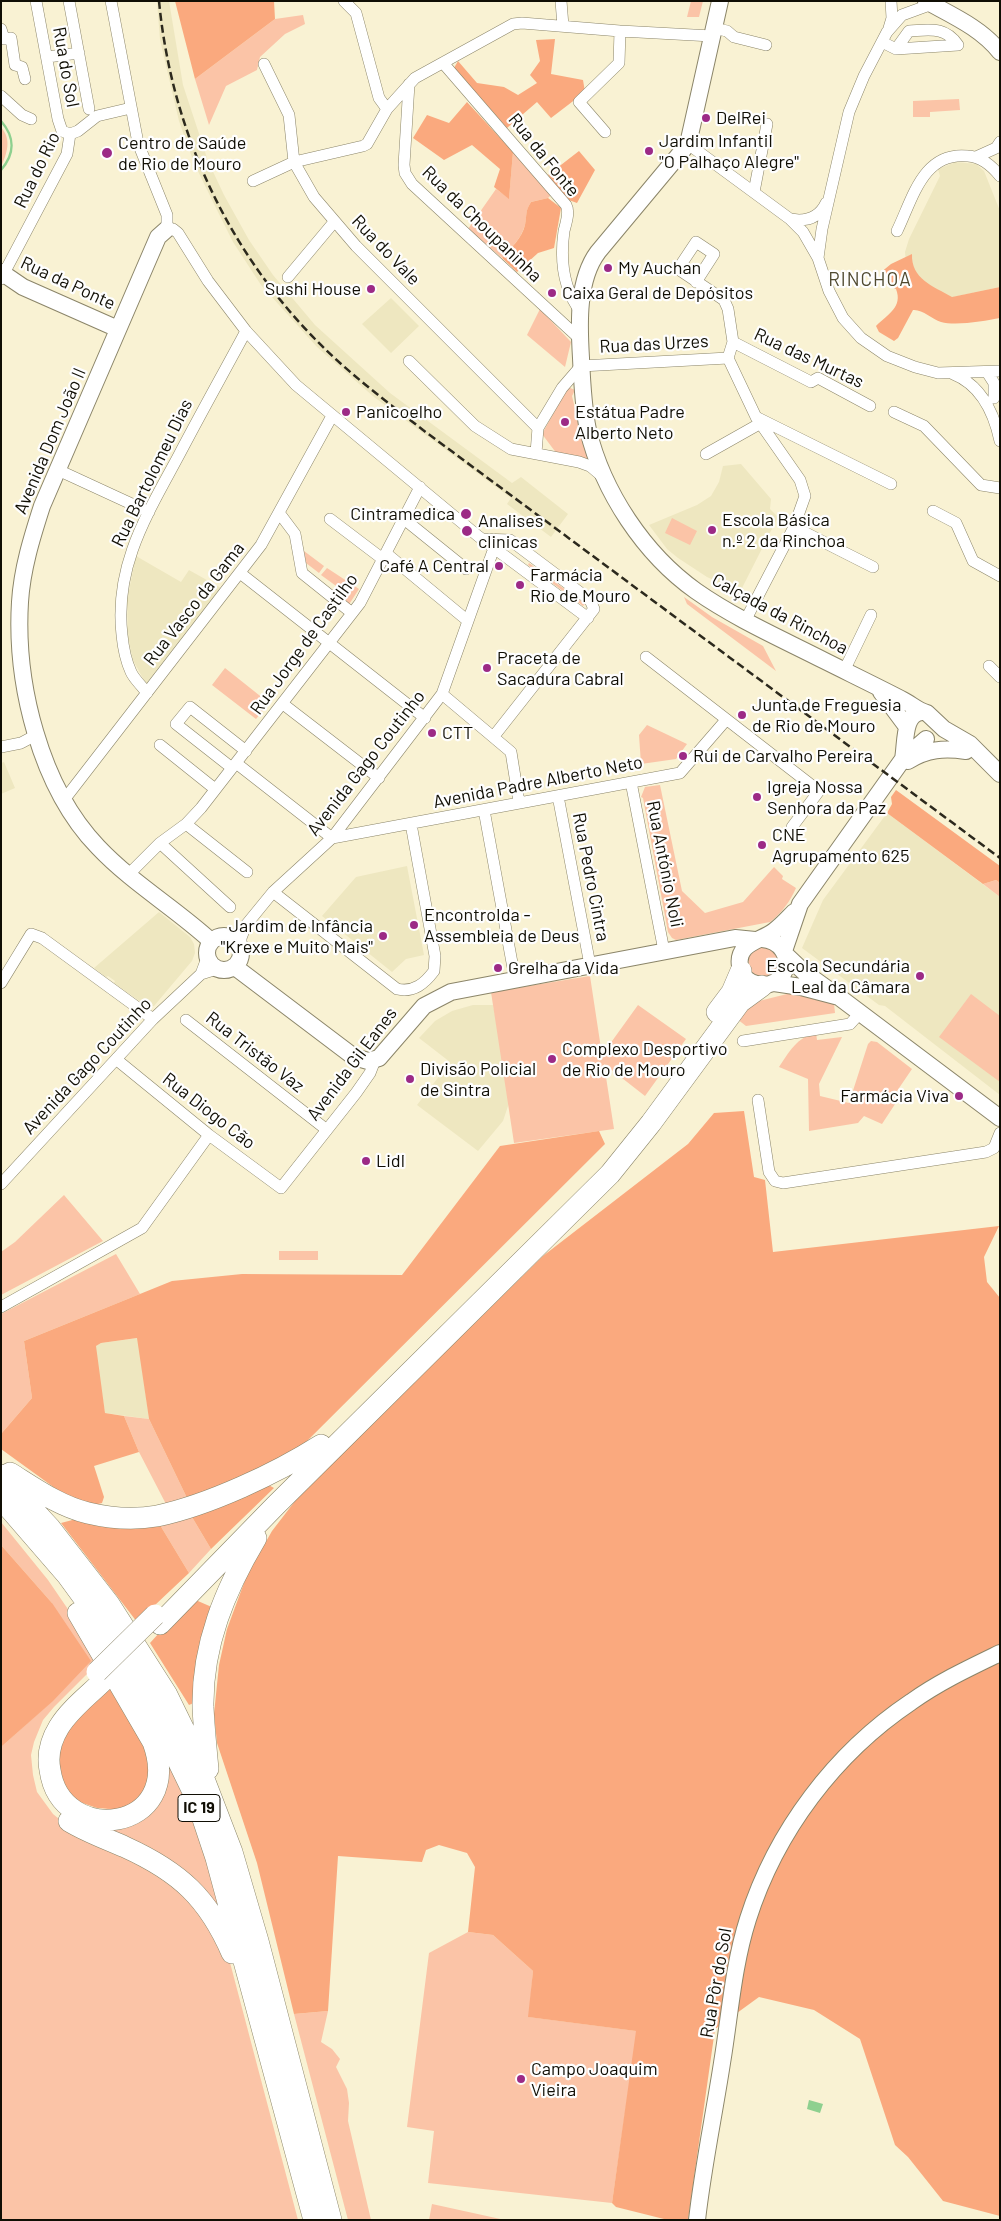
<!DOCTYPE html>
<meta charset="utf-8">
<style>
body{margin:0}
#map{position:relative;width:1001px;height:2221px;overflow:hidden;background:#f9f2d3;font-family:Barlow,sans-serif}
canvas{display:block}
.frame{position:absolute;inset:0;border:2px solid #100e04;pointer-events:none}
</style>
<div id="map">
<canvas width="1001" height="2221"></canvas>
<div class="frame"></div>
</div>
<script>
const ctx = document.querySelector('canvas').getContext('2d');
ctx.lineJoin = 'round';
function fill(path, color) { ctx.fillStyle = color; ctx.fill(path, 'evenodd'); }
function trace(path, color, width, dash) { ctx.strokeStyle = color; ctx.lineWidth = width; ctx.lineCap = dash ? 'butt' : 'round'; ctx.setLineDash(dash || []); ctx.stroke(path); }
function label(font, color, halo, rows, align = 'center') {
  ctx.font = font + ' Barlow,sans-serif'; ctx.lineWidth = 4.5; ctx.setLineDash([]); ctx.textBaseline = 'middle'; ctx.strokeStyle = halo; ctx.fillStyle = color; for (const [text, x, y, turn = 0] of rows) {
    ctx.save(); ctx.translate(x, y); ctx.rotate((+turn || 0) * Math.PI / 180); ctx.textAlign = isNaN(turn) ? turn : align; if (halo) ctx.strokeText(text, 0, 0); ctx.fillText(text, 0, 0); ctx.restore();
  }
}
fill(new Path2D(`
 M157 1H169L183 85 208 161 224 195 249 240 273 275 315 325 390 393 512 483 521 477 568 514 551 537 507 504 511 498 374 397 317 347 261 285 233 242 213 202 194 163 179 121 160 40Z
 M956 162 976 164 984 171 1000 211V287L917 305 908 285 905 252 909 239 940 176 938 169Z
 M391 298 419 326 391 353 362 324Z
 M741 464 771 499 770 509 778 517 740 592 707 577 678 558 667 549 649 525 697 505 711 496 719 482 723 466Z
 M136 556 181 582 189 570 221 588 146 684 133 660 128 638 127 600Z
 M4 762 15 788 1 794V763Z
 M887 813 1000 897V1095L885 1006 879 1005 802 948 823 900Z
 M407 866 424 955 406 959 392 972 322 916 356 877Z
 M159 912 190 937 194 944 195 953 192 961 154 1006 148 1007 114 983 115 981 108 976 106 977 94 968Z
 M473 1005H493L512 1094 503 1121 478 1151 417 1105 450 1062 419 1038 435 1021 452 1011Z
 M138 1338 149 1419 105 1413 95 1349 96 1346 101 1343Z`), '#eee7c0');
fill(new Path2D(`
 M691 1H703L699 17H687Z
 M303 15 305 24 285 34 260 57 257 70 226 86 209 125 195 79 275 19Z
 M959 99 960 110 930 112V117H913V101Z
 M1 127C12 140 7 153 1 167Z
 M513 152 551 195 548 198 531 202C525 211 527 216 525 225 521 239 511 248 502 258L468 229 496 189 509 198Z
 M540 309 571 342 565 367 527 335Z
 M568 387 575 390 572 396 584 446 588 447 594 461 557 454 542 434Z
 M672 518 697 531 690 545 665 533Z
 M304 551 324 566 319 573 306 563Z
 M529 563 585 604 583 606 528 565Z
 M327 568 359 589 348 606 346 604 343 591 321 575Z
 M684 597 712 617 763 646 776 671 687 604Z
 M225 668 269 703 256 719 212 685Z
 M647 725 687 744 676 759 641 764 639 735Z
 M660 785 682 891 705 913 743 902 774 867 783 876 782 879 796 888C791 900 781 914 770 922L676 940 672 938 668 932 643 798 641 797 645 787Z
 M996 880 1000 883V897L983 884Z
 M759 945 779 953V970L765 979C752 975 748 970 748 956Z
 M590 976 602 1055 638 1005 686 1039 645 1096 604 1064 614 1129 514 1143 491 992Z
 M791 993 830 1002 834 1004 835 1013 746 1026 737 1019 755 1002Z
 M971 994 1000 1016V1082L939 1037Z
 M816 1033 817 1040 842 1037 819 1084 820 1096 849 1103 868 1044 871 1041 877 1042 912 1069 897 1091 901 1095 882 1124 864 1116 858 1123 809 1131 808 1079 779 1067C789 1052 797 1037 816 1033Z
 M64 1195 103 1241 1 1295V1252L15 1242Z
 M279 1251H318V1260H279Z
 M116 1254 140 1294 24 1341 32 1398 1 1434V1314Z
 M124 1416 149 1419 187 1498 167 1506 139 1452Z
 M189 1512 211 1549 189 1573 157 1520Z
 M1 1522 48 1580 102 1659 54 1707 43 1720 34 1742 31 1755 33 1775 37 1792 53 1814 70 1828 181 1886 228 1955 298 2220H1V1747L52 1701V1603L1 1545Z
 M171 1768 195 1824 222 1911 87 1821Z
 M468 1932 493 1935 533 1971 529 2017 637 2031 612 2203 428 2183 434 2131 407 2127 429 1953Z
 M328 2011 321 2042 332 2049 340 2059 336 2067 347 2089 349 2103 348 2121 371 2220H348L294 2014Z
 M432 2204 505 2220H429Z`), '#fbc4a7');
fill(new Path2D(`
 M175 1H274L275 19 195 79Z
 M555 39 551 74 583 80 585 92 551 118 537 102 507 128 454 68 458 61 477 83 504 87 518 95 537 83 530 75 540 61 536 40Z
 M467 102 513 152 509 199 494 187 500 169 472 145 444 160 413 138 427 115 449 123Z
 M579 151 595 170 577 203 566 199 548 175Z
 M548 198 561 208 554 248 538 253 517 272 502 258C511 248 522 238 525 225 527 215 525 211 531 202Z
 M912 254C911 279 933 286 952 297L1000 287V318C985 321 956 326 941 322 932 319 922 309 913 310L898 338 894 341 879 332 876 326C888 314 903 307 896 289L882 283 880 273 891 264Z
 M896 790 1000 866V883L996 880 983 884 887 813 892 804 891 797Z
 M744 1111 754 1177 765 1180 773 1252 999 1226 984 1257 987 1282 1000 1298V2216L943 2201 908 2157 895 2145 860 2039 814 2010 759 1997 715 2029 688 2220H668L616 2207 612 2203 636 2031 528 2017 533 1971 493 1935 468 1932 475 1867 467 1853 439 1845 426 1850 422 1862 338 1856 328 2011 294 2014 257 1863 217 1743 214 1714 219 1665 227 1629 247 1575 272 1531 302 1492 543 1256 688 1144 714 1113Z
 M599 1131 605 1144 296 1452 272 1466 187 1498 149 1419 137 1338 101 1343 96 1346 105 1413 124 1416 139 1452 94 1466 104 1497 102 1503 91 1506 70 1499 1 1449V1434L32 1398 24 1341 172 1281 242 1274 402 1275 500 1146Z
 M263 1482 274 1488 211 1549 189 1512Z
 M80 1518 157 1520 189 1573 137 1622 61 1523Z
 M1 1545 52 1603 91 1661 53 1701 1 1747Z
 M191 1598 214 1608 198 1701 189 1705 150 1643Z
 M109 1684 142 1738 150 1758 146 1792 126 1810 97 1808 71 1799 55 1762 61 1734Z`), '#faa97e');
fill(new Path2D(`
 M809 2100 823 2104 820 2113 807 2109Z`), '#8ed08f');
trace(new Path2D(`
 M1 121C15 137 15 154 1 170`), '#8ed08f', 2.5);
const street = new Path2D(`
 M36 1 58 119 62 131 70 134
 M69 1 89 109
 M111 1 138 143 167 215V229H173L178 233 208 281 246 331 296 385 478 536 588 618
 M344 1 356 13 379 98 387 109
 M561 1 563 26
 M932 4 902 15 887 32 864 76 849 112 822 229 818 258 829 291 843 318 861 338 887 356 915 367 938 373 1000 371
 M713 28 727 31 734 37 766 45
 M889 28 892 18 891 1
 M1 29 4 39 11 38 15 65 22 67 25 79
 M882 42 896 49 958 45C945 26 930 30 909 31L896 49
 M47 57 79 53
 M443 63 566 205C570 212 566 223 564 231 560 260 563 289 581 312
 M264 64 289 115 294 162 314 197 356 246 538 428
 M409 84 404 165 405 173 412 184 580 339
 M1 96 22 115 31 119
 M605 132 579 102 619 63 620 31
 M70 134 78 131 97 116 131 108
 M688 144 790 219 803 232 818 258
 M976 157 996 148 1000 142
 M253 181 294 162 363 146 367 144 387 109 415 78 513 24 522 23 620 31 712 36
 M754 192 767 124
 M790 219C806 222 819 218 826 203
 M897 231C913 198 923 151 968 156 981 157 992 166 1000 176
 M288 277 334 222
 M1 279 67 154 70 134
 M696 282 714 254 696 242 678 269 724 300 728 309 733 342 728 358 756 417 800 480 805 496 794 527 745 621
 M733 342 811 382 818 378 870 406
 M409 361 475 426 511 449 579 462 590 466 603 477
 M987 372 994 383V398
 M953 374C981 385 994 413 1000 441
 M894 412 924 426 981 485 1000 488
 M758 418 891 484
 M536 453 538 428 562 388 581 366 728 358
 M706 454 761 423
 M58 470 149 512
 M933 511 956 523 973 561 1000 576
 M280 514 295 534 302 573 352 613
 M330 519 384 560
 M404 519 466 569
 M794 527 873 567
 M482 539 510 540 590 600 594 609 494 736
 M387 554 468 621
 M240 573 425 718
 M646 657 819 791 792 827
 M989 666 1000 677
 M844 671 871 615
 M147 693C142 686 134 679 131 672 126 661 123 646 122 635 114 565 148 513 179 455 201 413 224 372 246 331
 M442 694 511 752 519 802
 M283 704 379 778
 M160 745 215 789
 M1 747 21 743 36 735
 M236 763 332 838
 M232 768 176 724 190 707 246 751
 M631 782 664 951
 M558 796 590 965
 M64 800 261 545 332 416
 M484 810 515 979
 M186 824 247 872
 M332 838 680 773 726 720
 M160 843 230 907
 M128 875 160 843 186 824 201 808 360 603 420 487
 M273 892 397 989C414 993 425 983 434 971L435 956 411 824
 M241 948V938L246 925 273 892 332 838 442 694 494 548
 M201 974 217 969
 M1 983 31 934 42 938 153 1019
 M186 1020 327 1130
 M743 1041 850 1024 860 1013
 M117 1060 209 1135 281 1188 356 1093 370 1073 375 1060
 M758 1100 769 1172 775 1181 783 1183 986 1152 994 1148 1000 1133
 M1 1184 153 1019 201 974 207 958
 M1 1307 142 1228 209 1135`);
const secondary = new Path2D(`
 M720 1 688 144 598 252C577 280 579 325 581 358 582 382 583 406 588 430 603 492 644 554 696 591 736 619 782 639 825 661 851 674 878 687 903 700 911 704 918 711 927 713L944 729 970 744 1000 774
 M926 1C953 16 981 28 1000 52
 M167 229 158 237 42 506C32 537 22 569 20 602 15 683 40 787 98 847 132 883 175 908 211 941
 M1 272 23 287 118 329
 M881 692 907 727
 M903 759C906 743 903 713 922 712
 M908 761C927 749 944 748 966 751
 M207 953a17 17 0 1 1 34 0a17 17 0 1 1-34 0Z
 M762 939C779 940 793 956 783 974 772 992 743 987 740 966 736 943 761 941 774 931 782 925 788 918 794 912
 M784 951 800 904 903 759 926 739
 M785 954 804 972 829 990
 M235 967 354 1057 368 1061 379 1058 424 1006 451 992 735 938 755 940
 M774 983 801 987 839 997 1000 1118
 M697 2220C703 2167 714 2115 722 2063 730 2015 733 1966 748 1919 776 1831 835 1753 911 1702 939 1682 969 1668 1000 1653`);
const highway = new Path2D(`
 M717 1012 732 992 741 971
 M10 1473C34 1488 59 1506 88 1513 109 1518 135 1520 157 1516 209 1505 277 1473 321 1445
 M1 1475 50 1528 109 1604 167 1695 189 1740 232 1852 258 1941 331 2220
 M1 1499 67 1575 94 1612 149 1701 196 1798 216 1858 314 2220
 M78 1613 153 1742C186 1832 61 1848 50 1770 47 1755 51 1740 59 1727 70 1709 89 1695 104 1680
 M160 1624 275 1506 610 1174 651 1123 740 1002 762 986
 M208 1769C206 1748 204 1728 203 1707 202 1645 225 1590 256 1538
 M69 1821C87 1832 107 1839 125 1847 180 1872 208 1898 232 1953`);
trace(street, '#8b8569', 12);
trace(secondary, '#8b8569', 18);
trace(highway, '#8b8569', 22);
trace(street, '#fff', 11);
trace(secondary, '#fff', 16);
trace(highway, '#fff', 21);
trace(new Path2D(`
 M159 1C171 128 226 248 315 339 348 373 386 401 423 430L1000 858`), '#2c291d', 2.5, [8, 4]);
const highwayBridge = new Path2D(`
 M97 1672 155 1615`);
trace(highwayBridge, '#8b8569', 22, []);
trace(highwayBridge, '#fff', 21);
for (const [x, y, r, color] of [
 [706,118,5,"#9c2a86"],
 [649,151,5,"#9c2a86"],
 [107,153,6,"#9c2a86"],
 [608,268,5,"#9c2a86"],
 [371,289,5,"#9c2a86"],
 [552,293,5,"#9c2a86"],
 [346,412,5,"#9c2a86"],
 [565,422,5,"#9c2a86"],
 [466,514,6,"#9c2a86"],
 [712,530,5,"#9c2a86"],
 [467,531,6,"#9c2a86"],
 [499,566,5,"#9c2a86"],
 [520,585,5,"#9c2a86"],
 [487,668,5,"#9c2a86"],
 [742,715,5,"#9c2a86"],
 [432,733,5,"#9c2a86"],
 [683,756,5,"#9c2a86"],
 [757,797,5,"#9c2a86"],
 [762,845,5,"#9c2a86"],
 [414,925,5,"#9c2a86"],
 [383,936,5,"#9c2a86"],
 [498,968,5,"#9c2a86"],
 [920,976,5,"#9c2a86"],
 [552,1059,5,"#9c2a86"],
 [410,1079,5,"#9c2a86"],
 [959,1096,5,"#9c2a86"],
 [366,1161,5,"#9c2a86"],
 [521,2079,5,"#9c2a86"]
]) { const dot = new Path2D(); dot.arc(x, y, r, 0, 2 * Math.PI); ctx.fillStyle = color; ctx.fill(dot); trace(dot, '#fefefe', 2); }
for (const [x, y, w] of [
 [199,1808,42]
]) { const box = new Path2D(); box.roundRect(x - w / 2, y - 13.5, w, 27, 4); ctx.fillStyle = '#fefefe'; ctx.fill(box); trace(box, '#100e04', 1); }
label('bold 16px', '#100e04', null, [
 ["IC 19",199,1808]
]);
label('18px', '#100e04', '#fefefe', [
 ["Rua do Sol",66,67,80],
 ["Rua da Fonte",544,155,51],
 ["Rua do Rio",37,170,-64],
 ["Rua da Choupaninha",482,224,44],
 ["Rua do Vale",386,250,46],
 ["Rua da Ponte",68,283,25],
 ["Rua das Urzes",654,344,-3],
 ["Rua das Murtas",809,358,25],
 ["Avenida Dom João II",50,441,-67],
 ["Rua Bartolomeu Dias",152,473,-64],
 ["Rua Vasco da Gama",194,604,-52],
 ["Calçada da Rinchoa",780,614,28],
 ["Rua Jorge de Castilho",304,644,-54],
 ["Avenida Gago Coutinho",366,763,-52],
 ["Avenida Padre Alberto Neto",538,782,-11],
 ["Rua António Noli",665,864,79],
 ["Rua Pedro Cintra",591,877,79],
 ["Rua Tristão Vaz",255,1052,38],
 ["Avenida Gil Eanes",352,1064,-53],
 ["Avenida Gago Coutinho",87,1066,-47],
 ["Rua Diogo Cão",209,1111,38],
 ["Rua Pôr do Sol",716,1983,-80]
]);
label('18px', '#100e04', '#fefefe', [
 ["DelRei",716,118],
 ["Jardim Infantil",659,141],
 ["\"O Palhaço Alegre\"",659,162],
 ["Centro de Saúde",118,143],
 ["de Rio de Mouro",118,164],
 ["My Auchan",618,268],
 ["Sushi House",361,289,"right"],
 ["Caixa Geral de Depósitos",562,293],
 ["Panicoelho",356,412],
 ["Estátua Padre",575,412],
 ["Alberto Neto",575,433],
 ["Cintramedica",455,514,"right"],
 ["Escola Básica",722,520],
 ["n.º 2 da Rinchoa",722,541],
 ["Analises",478,521],
 ["clinicas",478,542],
 ["Café A Central",489,566,"right"],
 ["Farmácia",530,575],
 ["Rio de Mouro",530,596],
 ["Praceta de",497,658],
 ["Sacadura Cabral",497,679],
 ["Junta de Freguesia",752,705],
 ["de Rio de Mouro",752,726],
 ["CTT",442,733],
 ["Rui de Carvalho Pereira",693,756],
 ["Igreja Nossa",767,787],
 ["Senhora da Paz",767,808],
 ["CNE",772,835],
 ["Agrupamento 625",772,856],
 ["EncontroIda -",424,915],
 ["Assembleia de Deus",424,936],
 ["Jardim de Infância",373,926,"right"],
 ["\"Krexe e Muito Mais\"",373,947,"right"],
 ["Escola Secundária",910,966,"right"],
 ["Leal da Câmara",910,987,"right"],
 ["Grelha da Vida",508,968],
 ["Complexo Desportivo",562,1049],
 ["de Rio de Mouro",562,1070],
 ["Divisão Policial",420,1069],
 ["de Sintra",420,1090],
 ["Farmácia Viva",949,1096,"right"],
 ["Lidl",376,1161],
 ["Campo Joaquim",531,2069],
 ["Vieira",531,2090]
], 'left');
ctx.letterSpacing = '1px';
label('19px', '#504a30', '#fefefe', [
 ["RINCHOA",870,280]
]);
ctx.letterSpacing = '0px';
</script>
